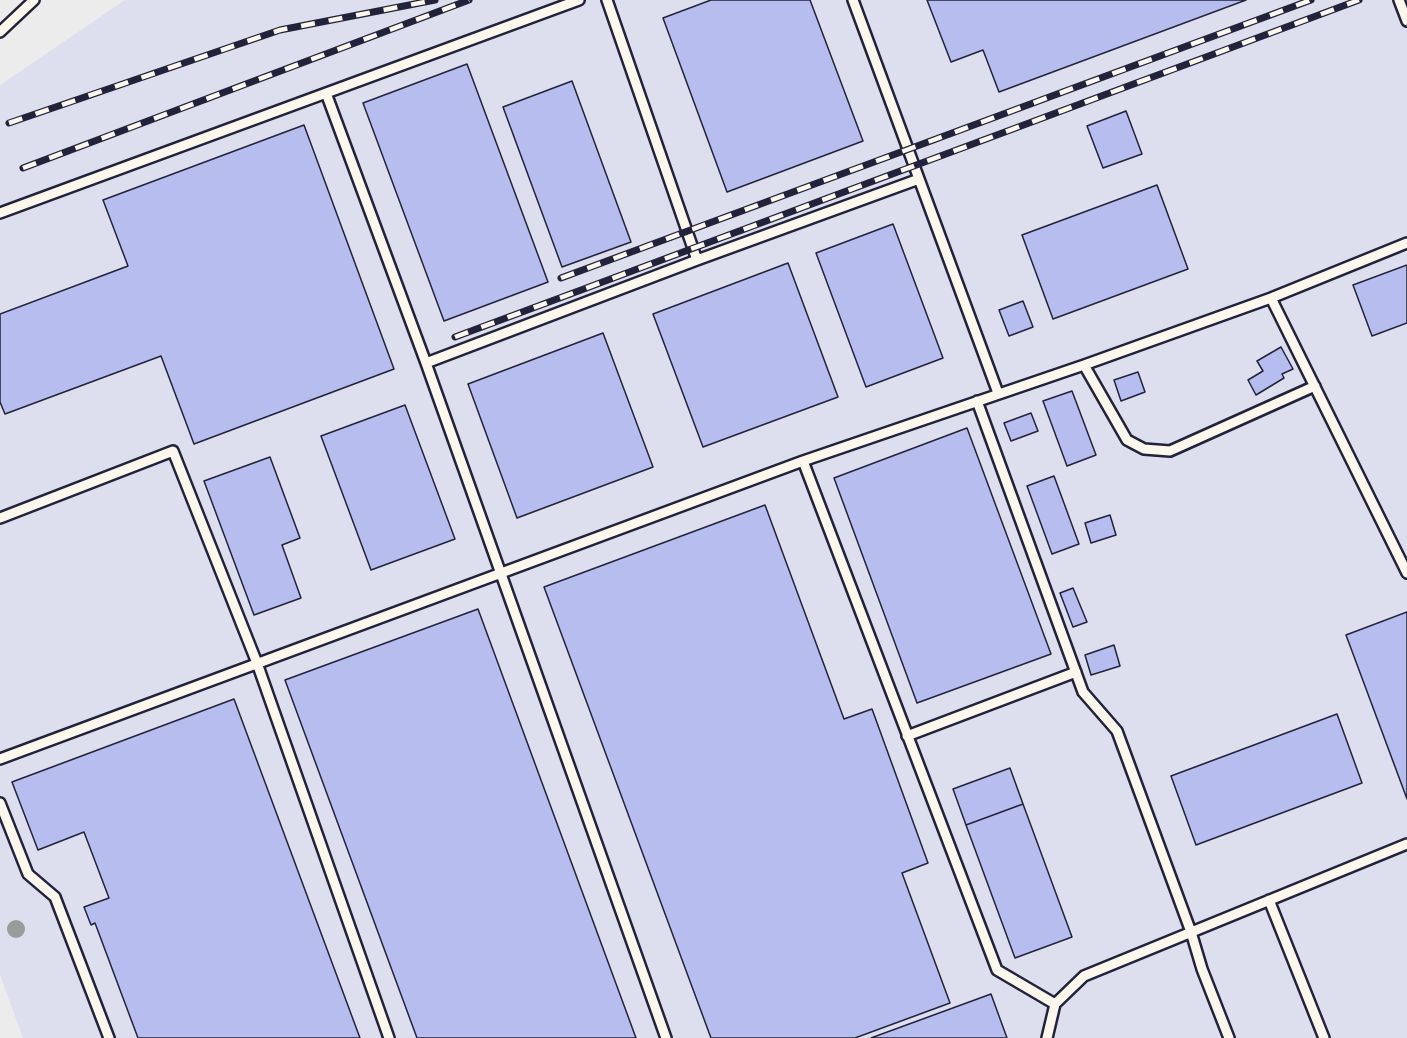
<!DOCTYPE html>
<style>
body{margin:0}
canvas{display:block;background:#edeced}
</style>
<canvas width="1407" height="1038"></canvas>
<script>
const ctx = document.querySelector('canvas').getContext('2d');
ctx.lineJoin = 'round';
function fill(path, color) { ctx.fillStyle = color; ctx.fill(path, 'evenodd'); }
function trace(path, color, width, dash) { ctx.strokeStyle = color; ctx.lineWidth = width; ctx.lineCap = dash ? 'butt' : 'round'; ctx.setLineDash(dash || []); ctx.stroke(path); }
fill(new Path2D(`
 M125 0H1407V1038H23L0 975V85Z`), '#dddeee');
const building = new Path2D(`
 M711 0H810L863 141 727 192 663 18Z
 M927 0H1246L999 92 983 50 951 62Z
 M467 64 548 282 444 321 363 103Z
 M572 81 631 242 562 267 503 107Z
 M1126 111 1142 154 1103 168 1087 126Z
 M304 125 394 369 194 444 161 356 5 414 0 402V314L128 266 103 200Z
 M1157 185 1188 269 1053 319 1022 235Z
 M893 224 943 358 866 387 816 253Z
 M788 263 838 397 703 447 653 314Z
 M1407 265V323L1372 336 1353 285Z
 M1023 301 1033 327 1009 336 999 310Z
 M603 333 653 467 517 518 468 384Z
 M1281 347 1293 369 1282 374 1284 378 1256 395 1248 380 1263 371 1257 361Z
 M1138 372 1145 392 1121 401 1114 380Z
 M1072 391 1096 455 1067 466 1043 401Z
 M405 405 455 539 371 570 321 436Z
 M1031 413 1038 431 1011 441 1004 423Z
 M967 428 1051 654 917 703 834 478Z
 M270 457 300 538 282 545 301 598 254 615 204 481Z
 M1054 476 1079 544 1052 554 1027 486Z
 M765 505 844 719 872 709 928 863 902 873 950 1003 855 1038H711L544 587Z
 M1110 515 1116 535 1091 543 1085 523Z
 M1073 588 1087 622 1073 627 1060 593Z
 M478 609 636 1038H417L285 680Z
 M1407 612V799L1346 635Z
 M1114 645 1120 666 1091 675 1085 655Z
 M234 699 360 1038H138L95 923 91 925 84 907 109 898 84 832 38 850 12 782Z
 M1337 714 1362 783 1196 845 1171 776Z
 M1010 768 1023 804 966 825 953 789Z
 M1023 804 1072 937 1015 958 966 825Z
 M991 994 1007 1038H871Z`);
fill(building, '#b7beef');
trace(building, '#22223b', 1.5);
const lane = new Path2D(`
 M607 0 697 260
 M853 0 998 393
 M1399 0 1407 21
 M0 32 34 0
 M326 93 426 363 666 1038
 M0 213 579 0
 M1271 298 1407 573
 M426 363 697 260 919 179
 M1084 365 1127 440 1144 449 1170 451 1315 386
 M977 401 1083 692 1117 731 1191 932 1202 969 1229 1038
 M803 461 997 970 1055 1004
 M0 518 173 451 257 663 389 1038
 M907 736 1076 672
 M0 759 803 461 1084 365 1271 298 1407 243
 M0 803 28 874 55 897 109 1038
 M1269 900 1324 1038
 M1047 1038 1055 1004 1084 976 1407 844`);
trace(lane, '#22223b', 14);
trace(lane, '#fbf7ec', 9);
const rail = new Path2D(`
 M9 123 280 30 435 0
 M23 168 469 0
 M561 278 1311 0
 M455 337 1359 0`);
trace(rail, '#22223b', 7);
trace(rail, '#fbf7ec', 4.5, [14]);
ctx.fillStyle = '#969d9c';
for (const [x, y] of [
 [16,929]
]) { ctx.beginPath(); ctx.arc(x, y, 9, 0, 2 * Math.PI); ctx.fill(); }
</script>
